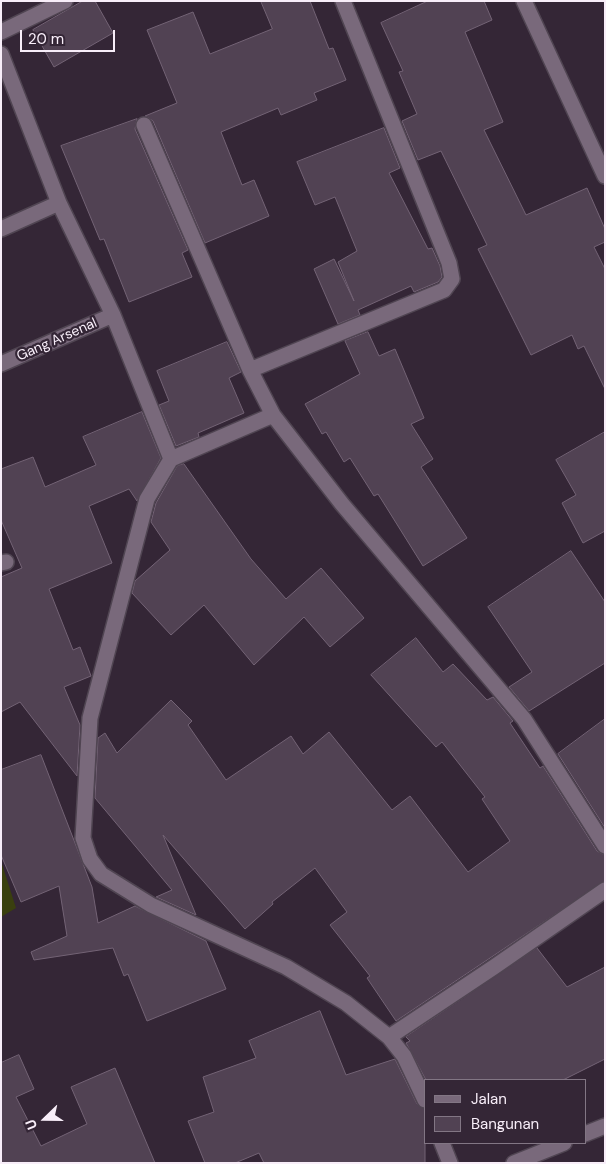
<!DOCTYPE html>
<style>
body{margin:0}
#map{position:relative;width:606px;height:1164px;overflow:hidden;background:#342636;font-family:"DM Sans",sans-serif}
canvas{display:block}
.frame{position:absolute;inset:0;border:2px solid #f8eef9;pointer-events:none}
.legend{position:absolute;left:424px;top:1079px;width:162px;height:65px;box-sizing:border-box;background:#342636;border:1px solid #827684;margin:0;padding:6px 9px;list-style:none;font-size:15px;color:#f8eef9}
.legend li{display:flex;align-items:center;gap:10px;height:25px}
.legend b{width:25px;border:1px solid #827684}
.north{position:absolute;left:20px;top:1094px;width:50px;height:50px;-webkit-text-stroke:4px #342636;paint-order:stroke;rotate:248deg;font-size:14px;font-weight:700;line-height:20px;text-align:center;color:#f8eef9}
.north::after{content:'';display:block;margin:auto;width:18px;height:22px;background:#f8eef9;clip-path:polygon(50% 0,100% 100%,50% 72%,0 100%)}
.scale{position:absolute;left:20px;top:30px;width:95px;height:22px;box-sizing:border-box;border:2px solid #f8eef9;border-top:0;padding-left:6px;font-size:15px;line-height:18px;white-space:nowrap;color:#f8eef9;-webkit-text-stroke:4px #342636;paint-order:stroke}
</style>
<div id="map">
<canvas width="606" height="1164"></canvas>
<div class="frame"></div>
<ul class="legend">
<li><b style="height:6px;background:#79697b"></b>Jalan</li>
<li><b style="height:14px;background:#514253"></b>Bangunan</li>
</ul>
<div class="north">U</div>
<div class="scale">20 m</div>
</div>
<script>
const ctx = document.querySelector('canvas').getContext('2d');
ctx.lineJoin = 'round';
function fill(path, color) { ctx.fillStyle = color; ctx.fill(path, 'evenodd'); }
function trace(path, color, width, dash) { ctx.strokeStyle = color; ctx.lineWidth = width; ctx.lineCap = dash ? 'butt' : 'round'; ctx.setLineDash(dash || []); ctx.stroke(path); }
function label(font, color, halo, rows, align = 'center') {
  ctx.font = font + ' "DM Sans",sans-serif'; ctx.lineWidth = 4.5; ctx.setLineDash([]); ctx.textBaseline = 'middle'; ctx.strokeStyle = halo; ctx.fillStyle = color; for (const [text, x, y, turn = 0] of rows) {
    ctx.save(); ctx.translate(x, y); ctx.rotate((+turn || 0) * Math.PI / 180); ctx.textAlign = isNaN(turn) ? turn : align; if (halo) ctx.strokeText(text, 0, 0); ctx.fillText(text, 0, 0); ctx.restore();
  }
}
fill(new Path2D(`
 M1 861 16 908 1 917Z`), '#3a3f0f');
const building = new Path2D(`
 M83 1H95L113 33 54 67 33 30Z
 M261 1H310L329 49 333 48 346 80 314 93 317 100 281 115 278 108 221 132 242 185 254 180 269 216 205 243 153 121 145 116 177 103 147 30 193 12 210 54 272 29Z
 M428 1H484L492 20 465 32 503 122 484 130 526 215 587 188 605 229V242L594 247 605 269V389L584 346 578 349 572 335 531 355 478 249 487 245 441 151 418 160 402 121 417 114 399 72 403 71 381 23Z
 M137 119 135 129 188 250 182 253 192 277 129 302 104 239 100 240 61 146Z
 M384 128 400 168 389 173 428 249 432 248 440 266 442 277 438 282 414 292 411 286 358 310 360 315 338 324 314 269 334 259 354 301 338 262 357 251 335 197 315 205 297 162Z
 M368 332 379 356 395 349 424 418 411 424 433 459 421 467 467 538 423 566 378 494 374 496 350 458 344 462 326 432 322 434 305 404 360 374 345 341Z
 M227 342 241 372 229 378 244 413 198 433 199 437 176 446 159 405 169 401 157 371Z
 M142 412 161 458 137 501 129 489 89 506 112 563 49 589 73 650 80 647 91 676 64 687 80 725 77 776 20 702 1 712V577L22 568 1 520V469L33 457 45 487 96 465 83 437Z
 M605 432V531L583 543 562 503 576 495 556 460Z
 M184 464 251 559 286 599 321 568 364 618 330 647 304 617 254 665 204 605 171 635 132 593 135 581 170 550 151 522 156 503 177 466Z
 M571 551 605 602V663L529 711 509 687 532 672 488 607Z
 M416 638 443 672 453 664 487 700 493 697 513 721 510 723 540 768 543 766 597 851 605 855V881L396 1021 367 978 370 976 330 925 347 912 315 868 272 902 273 904 245 929 163 835 196 915 156 897 172 890 95 798 98 738 105 733 117 753 171 700 192 721 188 725 226 780 291 736 303 754 329 732 392 810 410 796 468 872 510 841 482 799 485 797 442 742 436 747 371 675Z
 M605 719V828L558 754Z
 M41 755 92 887 98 923 135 906 206 941 226 989 147 1021 128 974 124 976 113 948 34 960 31 952 67 936 59 886 21 902 1 855V770Z
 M537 948 567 987 605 967V1059L563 1080H426L406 1043 410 1041 406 1037Z
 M320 1011 346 1075 395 1059 396 1061 417 1104 425 1109V1163H264L259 1153 235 1163H205L188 1121 214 1112 203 1077 256 1058 249 1041Z
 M19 1055 34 1089 16 1097 41 1146 87 1124 71 1087 115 1068 155 1163H1V1063Z`);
fill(building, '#514253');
trace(building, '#736375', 1);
const minor = new Path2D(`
 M524 1 605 176
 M1 32 65 1
 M1 54 59 203 113 315 171 459
 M144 125 250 370 273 415 342 504 524 719 605 846
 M1 229 59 203
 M1 364 113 315
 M250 370 444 290 452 279 449 263 343 1
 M273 415 171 459 147 499 90 718 83 838 90 859 101 874 151 905 286 967 346 1003 389 1037 404 1056 425 1100
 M1 563 6 562
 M389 1037 494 967 605 890
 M585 1134 605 1126
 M442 1143 450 1163
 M514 1163 564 1143`);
trace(minor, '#504552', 18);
trace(minor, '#79697b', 15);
label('14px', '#f8eef9', '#342636', [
 ["Gang Arsenal",57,340,-24]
]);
</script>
